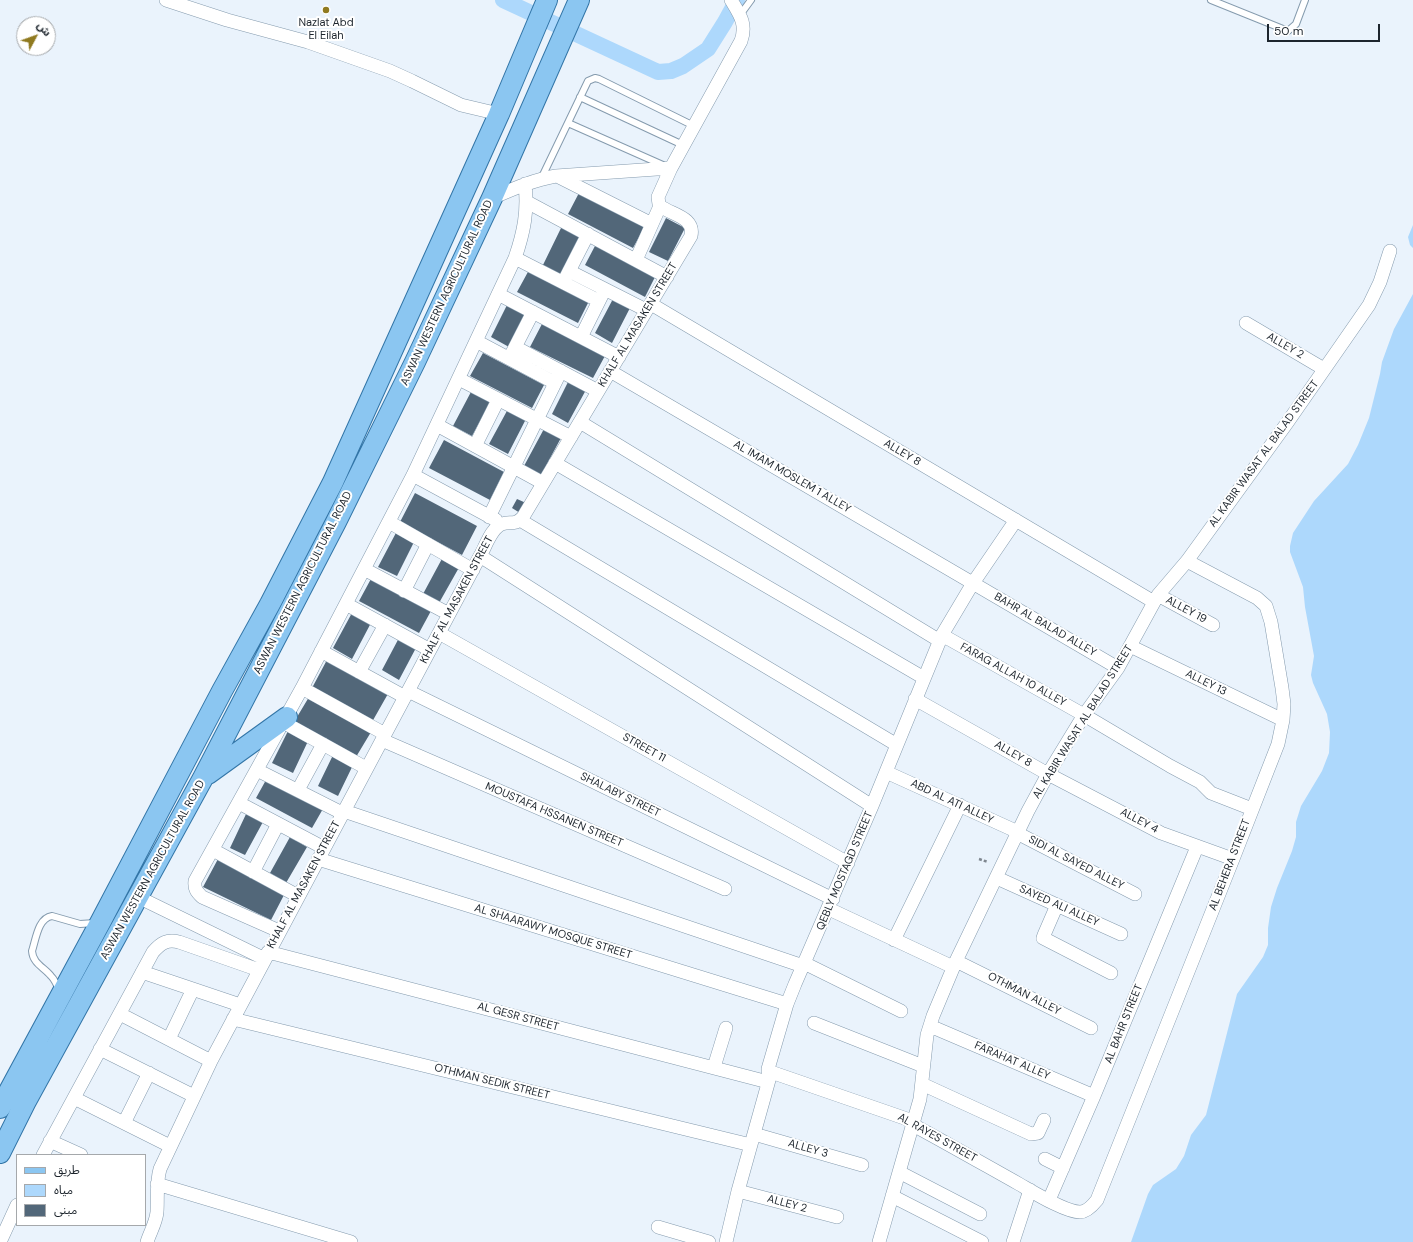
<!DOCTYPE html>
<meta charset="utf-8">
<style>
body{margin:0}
#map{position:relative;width:1413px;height:1242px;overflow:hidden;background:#eaf3fc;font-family:"DM Sans","Noto Sans Arabic",sans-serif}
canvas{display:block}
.legend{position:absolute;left:16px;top:1154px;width:130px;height:72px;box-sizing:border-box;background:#fff;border:1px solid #a5a8ab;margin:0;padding:5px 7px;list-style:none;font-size:12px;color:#1d252d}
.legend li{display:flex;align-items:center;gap:8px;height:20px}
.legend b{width:20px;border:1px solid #a5a8ab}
.north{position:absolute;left:16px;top:16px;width:40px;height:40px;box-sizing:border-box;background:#fff;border:1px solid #a5a8ab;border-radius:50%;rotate:49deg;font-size:11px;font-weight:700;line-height:16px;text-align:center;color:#1d252d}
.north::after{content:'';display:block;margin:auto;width:14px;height:18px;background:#907a20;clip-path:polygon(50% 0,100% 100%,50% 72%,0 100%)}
.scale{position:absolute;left:1267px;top:24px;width:113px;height:18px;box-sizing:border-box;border:2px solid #1d252d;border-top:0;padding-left:5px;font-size:12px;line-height:14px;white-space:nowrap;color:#1d252d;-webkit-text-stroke:3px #fff;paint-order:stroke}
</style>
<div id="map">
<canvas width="1413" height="1242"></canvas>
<ul class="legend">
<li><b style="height:5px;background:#8bc6f1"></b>طريق</li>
<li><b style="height:11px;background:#add8fc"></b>مياه</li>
<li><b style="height:11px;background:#526779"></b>مبنى</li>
</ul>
<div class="north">ش</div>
<div class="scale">50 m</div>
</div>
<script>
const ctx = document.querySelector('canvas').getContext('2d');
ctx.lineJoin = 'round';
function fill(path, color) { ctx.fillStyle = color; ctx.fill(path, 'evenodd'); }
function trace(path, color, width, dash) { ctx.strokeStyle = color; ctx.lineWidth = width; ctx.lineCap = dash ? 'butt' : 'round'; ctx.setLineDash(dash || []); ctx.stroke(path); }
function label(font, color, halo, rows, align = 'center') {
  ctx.font = font + ' "DM Sans",sans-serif'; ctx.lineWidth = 4; ctx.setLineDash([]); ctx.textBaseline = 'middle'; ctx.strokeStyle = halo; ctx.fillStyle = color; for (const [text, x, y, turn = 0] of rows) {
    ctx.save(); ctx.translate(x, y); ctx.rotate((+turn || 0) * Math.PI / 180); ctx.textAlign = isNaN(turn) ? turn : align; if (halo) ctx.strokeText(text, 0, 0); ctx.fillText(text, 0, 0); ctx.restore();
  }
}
fill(new Path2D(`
 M1413 225V248L1410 245 1408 237Z
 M1413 294V1242H1131L1148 1194 1153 1185 1176 1169 1184 1156 1191 1135 1206 1115 1237 994 1263 957 1268 945V928L1271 907 1277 888 1292 851 1296 837V822L1301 806 1322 771 1329 753 1330 732 1327 714 1313 683 1311 675 1314 656 1305 607 1303 587 1290 552V546L1293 533 1314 501 1348 464 1358 445 1369 418 1380 374 1382 362 1394 329Z`), '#add8fc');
trace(new Path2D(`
 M503 0 658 72 671 71 683 66 708 49 725 22 737 0`), '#add8fc', 16);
fill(new Path2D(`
 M580 191 645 226 633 248 568 214Z
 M666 218 685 228 668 261 649 252Z
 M562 226 580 235 561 276 542 267Z
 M596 244 655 277 645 297 585 265Z
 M529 270 589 301 578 323 517 292Z
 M614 297 631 306 612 343 595 333Z
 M508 303 526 313 509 347 491 337Z
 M543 322 606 354 593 378 530 347Z
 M483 353 544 385 532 408 470 376Z
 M570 378 587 388 568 423 552 414Z
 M472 390 491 401 472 436 453 426Z
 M508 409 526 419 508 454 489 444Z
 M545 427 562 436 541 475 524 466Z
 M444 440 504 472 490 500 429 468Z
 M415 493 477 526 462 555 400 522Z
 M517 499 526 503 520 513 512 508Z
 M398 529 416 538 397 576 378 567Z
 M444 555 461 564 439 603 423 594Z
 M372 577 432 609 419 633 359 601Z
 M353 611 372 621 352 659 333 648Z
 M400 636 417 646 399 680 382 670Z
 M328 658 389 692 372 722 312 688Z
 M309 697 371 732 356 757 294 722Z
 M289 729 309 739 293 773 272 763Z
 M334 753 354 763 338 796 318 786Z
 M266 780 324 807 312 828 256 798Z
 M247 812 264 820 245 855 230 848Z
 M290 837 307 847 286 883 270 873Z
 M218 859 284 895 271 920 203 887Z`), '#526779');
const lane = new Path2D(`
 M1211 0 1288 31 1296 24 1305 0
 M740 15 751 0
 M580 97 683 145
 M568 123 665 166
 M541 179 588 81 595 78 599 79 694 126
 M59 990C57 985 55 980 51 976 44 967 33 964 32 951 36 939 38 918 52 916L80 924 95 923`);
const street = new Path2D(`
 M166 0 227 20 308 42 390 71 412 81 461 105 499 114
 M557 176 652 224
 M492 198C513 189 533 180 556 176L671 168
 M527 202 667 277
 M515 258 599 301
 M636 260 660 206
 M569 271 646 310
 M566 277 588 234
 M498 294 619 357
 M651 304 1154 602
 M1246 323 1324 369
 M581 337 603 293
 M476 341 555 383
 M515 347 598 391
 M511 355 533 312
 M610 371 1118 668
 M459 379 571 437
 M580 422 940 641
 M437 425 543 483
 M475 446 498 400
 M555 463 924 678
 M413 475 496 520
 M489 517 561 371
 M520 520 897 745
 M389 522 473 570
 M480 556 872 806
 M364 569 449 614
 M404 591 428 544
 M1158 595 1213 625
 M346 604 430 650
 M439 633 848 863
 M942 635 1084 715 1170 766 1200 782 1211 793 1252 809
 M1130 646 1283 720
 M321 651 405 697
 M359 672 385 625
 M302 688 385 734
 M408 691 833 899
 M915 699 1048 774 1161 833 1233 859
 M283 722 366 768
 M382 740 725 889
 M257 770 342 813
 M886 772 1018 832
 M298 790 323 744
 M239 803 324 848
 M344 811 803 966
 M1017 833 1135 894
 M213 850 298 896
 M318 859 787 1004
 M253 872 278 824
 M997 878 1121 934
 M138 897 265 959
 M1057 905 1044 935 1043 938 1111 973
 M829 909 953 967
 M279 931 202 897C197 892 194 889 195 881L302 688 413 475 515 258C524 232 528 211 525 184
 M894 940 960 805
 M268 952 768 1082
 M956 961 1091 1028
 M804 963 901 1011
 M142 972 240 1005
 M120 1014 211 1061
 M233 1019 751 1145
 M814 1023 923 1066
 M930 1026 1094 1096
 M169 1039 193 989
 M100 1049 194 1096
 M714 1067 726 1028
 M768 1071 907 1119 915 1126C950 1145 985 1165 1019 1184 1033 1192 1065 1212 1080 1212 1087 1212 1093 1205 1097 1200L1233 859 1278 744 1283 720 1284 704 1282 688 1271 622 1266 606 1257 598 1187 561
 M922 1084 1031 1134 1038 1133 1044 1120
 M74 1098 170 1146
 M124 1123 149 1073
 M754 1134 862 1165
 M50 1141 81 1155
 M43 1155 153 952C161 943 167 939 179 942L259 970
 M1045 1159 1063 1168
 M899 1172 980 1214
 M157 1184 351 1242
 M738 1191 837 1217
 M892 1196 982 1242
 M1049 1200 1094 1096 1197 847
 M658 1227 709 1242
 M0 1242 17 1205
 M147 1242C150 1232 156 1223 157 1212 158 1198 156 1183 160 1169L211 1061 480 556C486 546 491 528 502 524 510 521 515 526 523 517L691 236C695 217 672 215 660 206L659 204 658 197 671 168 741 41C747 24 740 15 731 0
 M726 1242 738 1191 769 1080 768 1069 787 1004 795 984 872 806 942 635 973 583 1016 520
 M879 1242 920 1099 927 1035 933 1016 956 961 1028 811 1048 774 1084 715 1118 668 1158 595 1187 561 1287 423 1369 305 1380 282 1390 251
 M1013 1242 1030 1190`);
const primary = new Path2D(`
 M208 774 287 717
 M0 1108 101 921 222 691 270 604 333 482 499 114 547 0
 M0 1153 25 1103 203 778 336 522 415 362 492 198 579 0`);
trace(lane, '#859bae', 8);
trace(street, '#859bae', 14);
trace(primary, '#3275a7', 22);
trace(new Path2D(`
 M979 859 988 862`), '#7f8790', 2.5, [3, 2]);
trace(lane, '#fff', 6);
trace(street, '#fff', 13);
trace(primary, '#8bc6f1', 20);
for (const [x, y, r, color] of [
 [326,10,4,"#907a20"]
]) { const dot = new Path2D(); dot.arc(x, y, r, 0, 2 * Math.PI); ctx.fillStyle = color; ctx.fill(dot); trace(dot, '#fff', 1.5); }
label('11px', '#1d252d', '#fff', [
 ["Nazlat Abd",326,23],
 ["El Eilah",326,36]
]);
label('11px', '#1d252d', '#fff', [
 ["ASWAN WESTERN AGRICULTURAL ROAD",447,293,-65],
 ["KHALF AL MASAKEN STREET",638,325,-59],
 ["ALLEY 2",1285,346,30],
 ["ALLEY 8",902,453,31],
 ["AL KABIR WASAT AL BALAD STREET",1264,454,-54],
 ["AL IMAM MOSLEM 1 ALLEY",792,477,30],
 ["ASWAN WESTERN AGRICULTURAL ROAD",303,583,-63],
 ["KHALF AL MASAKEN STREET",457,600,-62],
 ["ALLEY 19",1186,610,28],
 ["BAHR AL BALAD ALLEY",1045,625,30],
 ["FARAG ALLAH 10 ALLEY",1013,675,29],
 ["ALLEY 13",1206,683,26],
 ["AL KABIR WASAT AL BALAD STREET",1083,722,-58],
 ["STREET 11",644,748,29],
 ["ALLEY 8",1013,754,30],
 ["SHALABY STREET",620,795,26],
 ["ABD AL ATI ALLEY",952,802,25],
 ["MOUSTAFA HSSANEN STREET",554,815,23],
 ["ALLEY 4",1139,821,28],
 ["SIDI AL SAYED ALLEY",1076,863,27],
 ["AL BEHERA STREET",1230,865,-69],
 ["ASWAN WESTERN AGRICULTURAL ROAD",153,870,-61],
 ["QEBLY MOSTAGD STREET",845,871,-67],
 ["KHALF AL MASAKEN STREET",304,885,-62],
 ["SAYED ALI ALLEY",1059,906,24],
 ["AL SHAARAWY MOSQUE STREET",553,932,17],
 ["OTHMAN ALLEY",1024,994,27],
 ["AL GESR STREET",518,1017,15],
 ["AL BAHR STREET",1124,1024,-68],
 ["FARAHAT ALLEY",1012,1061,23],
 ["OTHMAN SEDIK STREET",492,1082,14],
 ["AL RAYES STREET",937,1138,29],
 ["ALLEY 3",808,1149,16],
 ["ALLEY 2",787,1204,15]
]);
</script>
